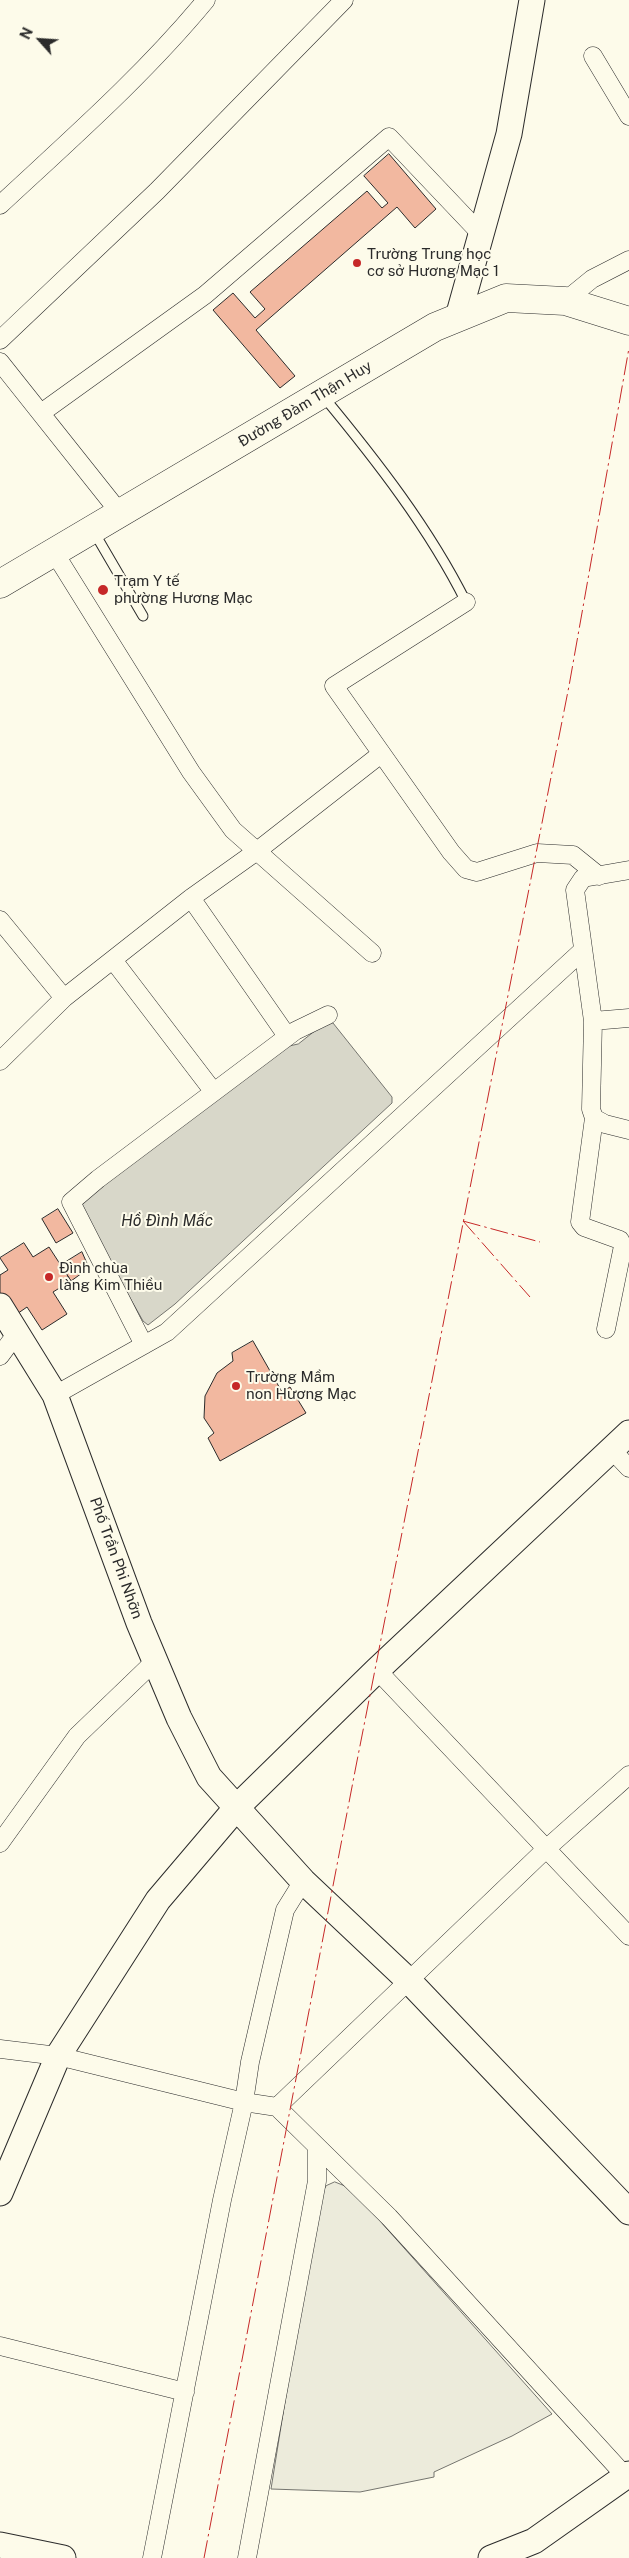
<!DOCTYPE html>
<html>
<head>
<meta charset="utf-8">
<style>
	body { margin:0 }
	#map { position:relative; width:629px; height:2558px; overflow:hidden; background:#fdfbea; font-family:"Public Sans",sans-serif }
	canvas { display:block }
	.north { position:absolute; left:15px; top:15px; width:50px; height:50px; -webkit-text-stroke:4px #fdfbea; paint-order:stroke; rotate:296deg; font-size:14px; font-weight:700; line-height:20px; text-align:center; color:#2b2b2b }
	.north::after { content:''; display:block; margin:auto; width:18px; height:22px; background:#2b2b2b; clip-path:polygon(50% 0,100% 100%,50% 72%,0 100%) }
</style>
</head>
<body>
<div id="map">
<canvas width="629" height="2558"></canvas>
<div class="north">N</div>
</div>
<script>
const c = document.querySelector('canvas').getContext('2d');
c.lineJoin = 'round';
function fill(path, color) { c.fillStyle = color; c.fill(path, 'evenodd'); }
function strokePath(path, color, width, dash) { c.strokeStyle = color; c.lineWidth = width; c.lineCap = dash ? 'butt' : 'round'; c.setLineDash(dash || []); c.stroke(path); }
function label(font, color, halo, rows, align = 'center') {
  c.font = font + ' "Public Sans",sans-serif'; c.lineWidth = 4; c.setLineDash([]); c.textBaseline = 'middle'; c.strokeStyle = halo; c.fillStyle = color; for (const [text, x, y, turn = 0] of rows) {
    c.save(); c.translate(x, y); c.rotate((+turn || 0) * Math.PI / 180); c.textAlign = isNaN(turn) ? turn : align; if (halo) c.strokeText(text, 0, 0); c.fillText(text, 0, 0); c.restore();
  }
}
const green = new Path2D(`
	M 335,2182 L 345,2186 L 380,2221 L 552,2414 L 512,2436 L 434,2472 L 434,2477 L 360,2492 L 271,2489 L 317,2201 L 326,2186 Z`);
const water = new Path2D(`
	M 328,1021 L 333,1023 L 392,1097 L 392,1103 L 175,1304 L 148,1325 L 143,1321 L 81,1211 L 81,1206 L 94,1192 L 285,1047 L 298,1044 Z`);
const building = new Path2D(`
	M 389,154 L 436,209 L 415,228 L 397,207 L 256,330 L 295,376 L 280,388 L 213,310 L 233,293 L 255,318 L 265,309 L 250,292 L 367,191 L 382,208 L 388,203 L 364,176 Z
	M 58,1209 L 73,1233 L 56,1243 L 42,1219 Z
	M 24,1243 L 33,1257 L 49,1247 L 71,1281 L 53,1292 L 67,1314 L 42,1330 L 27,1307 L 14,1316 L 0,1295 L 0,1275 L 8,1270 L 0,1258 Z
	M 82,1252 L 89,1268 L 71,1281 L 61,1265 Z
	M 253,1341 L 282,1392 L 290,1387 L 306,1413 L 220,1461 L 208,1438 L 214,1433 L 204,1418 L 205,1396 L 217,1373 L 233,1361 L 232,1353 Z`);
const lane = new Path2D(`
	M 323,396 C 376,460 429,528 466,602
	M 94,532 L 143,616`);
const street = new Path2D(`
	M 593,56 L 629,116
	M 0,205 C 71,139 144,75 206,0
	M 565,301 L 592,279 L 629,260
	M 0,340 L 157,191 L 344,0
	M 0,362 L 120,513
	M 41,413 L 205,295 L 389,137 L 481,234
	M 54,552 L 191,772 L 233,830 L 372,953
	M 466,602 L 334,686 L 451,852 L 466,869 L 477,872 L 537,853 L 573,855 L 599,876
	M 629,870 L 583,878 L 575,890 L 593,1021 L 591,1109 L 594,1118 L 605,1124 L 629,1130
	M 191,898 L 287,1036
	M 0,920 L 64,998
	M 113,960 L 213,1091
	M 593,1021 L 629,1018
	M 0,1061 L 64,998 L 191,898 L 257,851 L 381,754
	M 594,1118 L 580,1222 L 584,1227 L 620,1240 L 623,1246 L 606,1329
	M 144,1345 L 71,1202 L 98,1179 L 295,1031 L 328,1015
	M 0,1356 L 17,1333
	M 55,1395 L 167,1332 L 582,951
	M 612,1450 L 629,1468
	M 377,1670 L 629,1936
	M 0,1843 L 77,1736 L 155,1661
	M 0,2049 L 58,2056 L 244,2102 L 277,2107 L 389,2217 L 629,2480
	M 277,2107 L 546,1849 L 629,1775
	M 0,2346 L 185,2392
	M 152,2558 L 222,2200 L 244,2102 L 250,2062 L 285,1910 L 303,1881
	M 247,2558 L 317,2181 L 317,2147`);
const secondary = new Path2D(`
	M 458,317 L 509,134 L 532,0
	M 0,1306 L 55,1395 L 139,1623 L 179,1718 L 209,1777 L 303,1881 L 410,1982 L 629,2212
	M 0,2193 L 58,2056 L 158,1900 L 237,1807 L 377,1670 L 629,1433
	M 0,2545 L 63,2558
	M 491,2558 L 534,2541 L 629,2474`);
const primary = new Path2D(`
	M 0,584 L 435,327 L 506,298 L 565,301 L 629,321`);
const power = new Path2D(`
	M 463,1221 L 530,1297
	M 463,1221 L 540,1242
	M 204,2558 L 356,1766 L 569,686 L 629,348`);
const markers = [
	[357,263,5,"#c62828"],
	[103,590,6,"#c62828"],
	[49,1277,5,"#c62828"],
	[236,1386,5,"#c62828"]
];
const poiNames = [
	["Trường Trung học",367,254],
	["cơ sở Hương Mạc 1",367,271],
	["Trạm Y tế",114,581],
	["phường Hương Mạc",114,598],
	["Đình chùa",59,1268],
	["làng Kim Thiều",59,1285],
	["Trường Mầm",246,1377],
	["non Hương Mạc",246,1394]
];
const streetNames = [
	["Đường Đàm Thận Huy",305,404,-31],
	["Phố Trần Phi Nhỡn",116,1558,70]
];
const waterNames = [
	["Hồ Đình Mấc",167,1221]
];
fill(green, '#ecebdb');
strokePath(green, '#74746e', 1);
fill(water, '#d8d7c9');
strokePath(water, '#74746e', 1);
fill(building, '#f2b8a0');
strokePath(building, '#2b2b2b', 1);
strokePath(lane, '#2b2b2b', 11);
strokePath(street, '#2b2b2b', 19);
strokePath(secondary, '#2b2b2b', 27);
strokePath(primary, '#2b2b2b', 29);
strokePath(lane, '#fdfbea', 9);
strokePath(street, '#fdfbea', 18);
strokePath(secondary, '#fdfbea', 25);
strokePath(primary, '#fdfbea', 28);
strokePath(power, '#c62828', 1, [18, 4, 2.5, 4]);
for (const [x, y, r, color] of markers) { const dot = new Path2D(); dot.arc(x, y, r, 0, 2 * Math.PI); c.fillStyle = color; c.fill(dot); strokePath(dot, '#fdfbea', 2); }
label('15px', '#2b2b2b', '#fdfbea', poiNames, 'left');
label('15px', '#2b2b2b', '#fdfbea', streetNames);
label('italic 16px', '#2b2b2b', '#fdfbea', waterNames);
</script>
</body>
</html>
